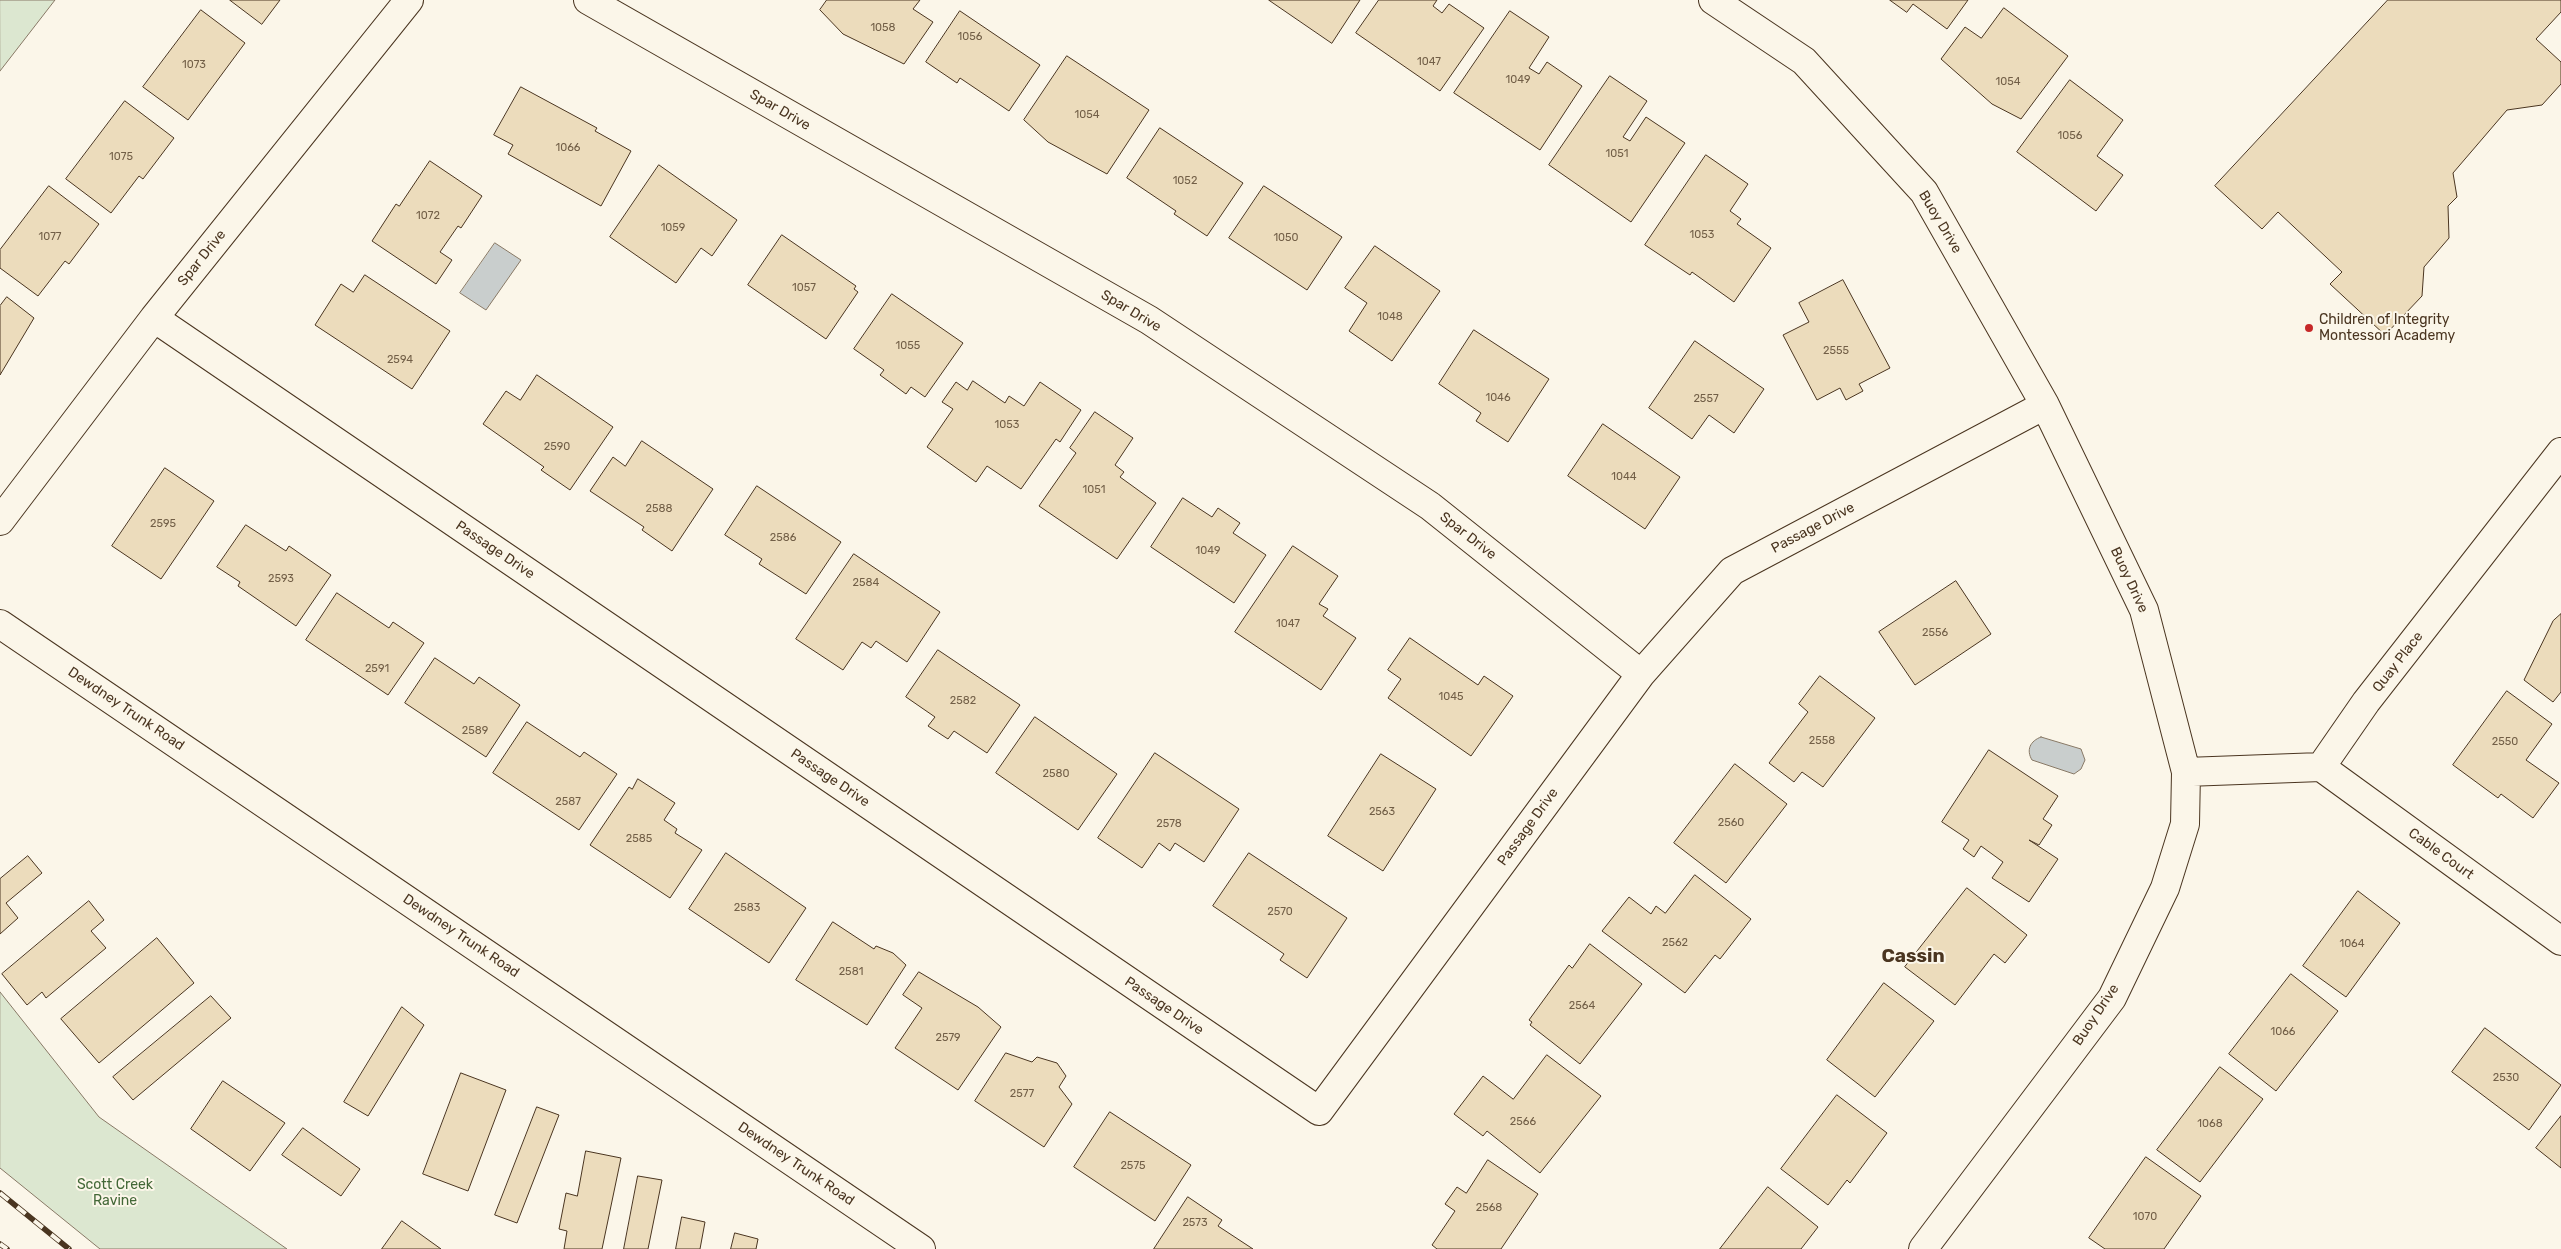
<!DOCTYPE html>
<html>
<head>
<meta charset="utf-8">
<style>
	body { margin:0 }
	canvas { display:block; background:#fbf6e9 }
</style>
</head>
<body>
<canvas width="2561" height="1249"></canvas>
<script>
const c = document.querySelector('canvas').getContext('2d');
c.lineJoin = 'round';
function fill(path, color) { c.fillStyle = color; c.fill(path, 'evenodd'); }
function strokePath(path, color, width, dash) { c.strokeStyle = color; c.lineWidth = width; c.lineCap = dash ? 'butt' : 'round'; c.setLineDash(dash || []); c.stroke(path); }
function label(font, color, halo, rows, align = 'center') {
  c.font = font + ' Rubik,sans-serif'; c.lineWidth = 4; c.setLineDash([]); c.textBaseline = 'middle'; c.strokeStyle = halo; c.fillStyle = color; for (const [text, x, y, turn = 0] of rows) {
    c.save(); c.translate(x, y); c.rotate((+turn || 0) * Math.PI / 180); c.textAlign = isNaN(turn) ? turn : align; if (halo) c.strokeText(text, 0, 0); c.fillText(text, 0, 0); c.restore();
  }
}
const green = new Path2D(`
	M 0,0 L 55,0 L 0,71 Z
	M 0,992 L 99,1117 L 287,1249 L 100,1249 L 0,1168 Z`);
const water = new Path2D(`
	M 495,243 L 521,260 L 486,310 L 460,293 Z
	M 2041,737 L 2081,749 L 2085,760 L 2081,769 L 2074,774 L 2032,760 C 2026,750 2030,741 2041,737 Z`);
const building = new Path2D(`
	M 230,0 L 280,0 L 262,24 Z
	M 827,0 L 920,0 L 913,9 L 933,22 L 904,64 L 843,34 L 820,10 Z
	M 1269,0 L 1360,0 L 1332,43 Z
	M 1379,0 L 1437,0 L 1433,6 L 1442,13 L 1449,4 L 1484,28 L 1440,91 L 1356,33 Z
	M 1890,0 L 1968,0 L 1947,29 L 1913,4 L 1907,12 Z
	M 2388,0 L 2561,0 L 2561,12 L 2536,39 L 2561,62 L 2561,84 L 2542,105 L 2507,110 L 2453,173 L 2457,197 L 2448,206 L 2449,238 L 2424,267 L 2422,296 L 2385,335 L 2330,284 L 2342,272 L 2278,212 L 2262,229 L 2215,186 Z
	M 2004,8 L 2068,56 L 2021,119 L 1992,104 L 1941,59 L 1965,27 L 1981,38 Z
	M 201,10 L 245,43 L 188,120 L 143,87 Z
	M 960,11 L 1040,65 L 1009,111 L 960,78 L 957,83 L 926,62 Z
	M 1510,11 L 1549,37 L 1529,68 L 1539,74 L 1547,62 L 1582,86 L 1540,150 L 1454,93 Z
	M 1067,56 L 1149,110 L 1107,174 L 1048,142 L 1024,120 Z
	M 1610,76 L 1647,101 L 1623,137 L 1630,141 L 1646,117 L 1685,143 L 1631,222 L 1549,165 Z
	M 2070,80 L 2123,120 L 2097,156 L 2123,175 L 2096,211 L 2017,152 Z
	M 521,87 L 597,128 L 595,131 L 631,151 L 601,206 L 508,154 L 513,145 L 494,135 Z
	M 125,101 L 174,138 L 143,179 L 139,176 L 111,213 L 66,179 Z
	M 1160,128 L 1243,183 L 1207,236 L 1174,214 L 1176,211 L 1127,178 Z
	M 1706,155 L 1748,184 L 1730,211 L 1741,219 L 1737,224 L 1771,248 L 1734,302 L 1692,272 L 1690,275 L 1645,245 Z
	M 430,161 L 482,196 L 461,228 L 458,226 L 440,252 L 452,260 L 436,284 L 372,241 L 396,204 L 399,206 Z
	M 659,165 L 737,220 L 712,256 L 701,248 L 676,283 L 610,237 Z
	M 49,186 L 99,224 L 69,264 L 65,261 L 38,296 L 0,268 L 0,250 Z
	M 1264,186 L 1342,237 L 1307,290 L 1229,238 Z
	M 782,235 L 856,286 L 854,289 L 858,292 L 826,339 L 748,285 Z
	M 1375,246 L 1440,291 L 1392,361 L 1349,331 L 1367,303 L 1345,288 Z
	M 365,275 L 450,331 L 412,389 L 315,325 L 341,284 L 353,292 Z
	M 1843,280 L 1890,368 L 1859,384 L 1863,391 L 1846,400 L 1840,388 L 1817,400 L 1783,335 L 1809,322 L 1799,303 Z
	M 892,294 L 963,343 L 925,397 L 911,387 L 906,394 L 880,375 L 884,370 L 854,349 Z
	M 7,297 L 34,318 L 0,375 L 0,306 Z
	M 1474,330 L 1549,379 L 1508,442 L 1476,421 L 1481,413 L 1439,384 Z
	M 1695,341 L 1764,389 L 1734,433 L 1709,415 L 1692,439 L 1649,408 Z
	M 537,375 L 613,427 L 570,490 L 541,470 L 544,467 L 483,424 L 506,391 L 520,400 Z
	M 973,381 L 1005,403 L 1009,396 L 1024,406 L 1040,382 L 1081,410 L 1060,442 L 1056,439 L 1021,489 L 987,466 L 976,482 L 927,447 L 953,409 L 942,402 L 956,382 L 967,390 Z
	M 1095,412 L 1133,438 L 1115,465 L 1124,472 L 1120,477 L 1156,503 L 1117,559 L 1039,506 L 1076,453 L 1070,448 Z
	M 1603,424 L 1680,477 L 1645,529 L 1568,476 Z
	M 642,441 L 713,489 L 672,551 L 642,530 L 644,527 L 590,491 L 613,457 L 625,466 Z
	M 165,468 L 214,501 L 161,579 L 112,546 Z
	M 757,486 L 841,542 L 806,594 L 759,564 L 762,559 L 725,535 Z
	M 1183,498 L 1212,517 L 1218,508 L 1240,523 L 1233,533 L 1266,555 L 1234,603 L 1151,547 Z
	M 246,525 L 286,551 L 289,546 L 331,575 L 296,626 L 238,586 L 240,582 L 217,567 Z
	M 1293,546 L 1338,576 L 1319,604 L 1328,609 L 1323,616 L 1356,638 L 1321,690 L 1235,632 Z
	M 854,554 L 940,612 L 907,662 L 876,641 L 871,648 L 862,642 L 843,670 L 796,639 Z
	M 1956,581 L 1991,634 L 1915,685 L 1879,632 Z
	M 337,593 L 389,628 L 393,622 L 424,643 L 388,695 L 306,640 Z
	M 2561,614 L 2561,692 L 2553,702 L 2524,680 L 2553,621 Z
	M 1410,638 L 1478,685 L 1484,676 L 1513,696 L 1471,756 L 1388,698 L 1401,679 L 1388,670 Z
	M 938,650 L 1020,705 L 987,753 L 954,731 L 948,739 L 928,726 L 935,717 L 906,697 Z
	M 435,658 L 474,684 L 479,677 L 520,705 L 486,757 L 405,703 Z
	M 1820,676 L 1875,718 L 1823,787 L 1802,772 L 1794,782 L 1769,763 L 1808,712 L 1799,704 Z
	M 2507,691 L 2552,724 L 2526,760 L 2559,783 L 2533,818 L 2501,794 L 2498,798 L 2453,765 Z
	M 1035,717 L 1117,774 L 1078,830 L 996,773 Z
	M 527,722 L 580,757 L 584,752 L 617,774 L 579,830 L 493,773 Z
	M 1989,750 L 2058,796 L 2043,819 L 2052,825 L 2039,845 L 2029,840 L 2058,859 L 2029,902 L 1992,878 L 2003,862 L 1981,846 L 1974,857 L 1963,849 L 1969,840 L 1942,822 Z
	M 1155,753 L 1239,809 L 1204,862 L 1175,843 L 1170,851 L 1159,843 L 1142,868 L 1098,838 Z
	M 1381,754 L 1436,789 L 1383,871 L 1328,836 Z
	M 1735,764 L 1787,804 L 1726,883 L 1674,843 Z
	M 638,779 L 675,803 L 664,820 L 677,829 L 675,833 L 702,850 L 670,898 L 590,845 L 629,787 L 632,789 Z
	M 726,853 L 806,908 L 769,963 L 689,909 Z
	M 1249,853 L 1347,918 L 1307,978 L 1280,960 L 1284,954 L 1213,906 Z
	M 28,856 L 42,873 L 6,903 L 18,918 L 0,934 L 0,879 Z
	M 1695,875 L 1751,919 L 1720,959 L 1715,955 L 1685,993 L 1602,931 L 1629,897 L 1651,914 L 1656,906 L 1665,913 Z
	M 1967,888 L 2027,935 L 2005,963 L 1994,954 L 1955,1005 L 1905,967 Z
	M 2358,891 L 2400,923 L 2346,997 L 2303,966 Z
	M 89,901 L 104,920 L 91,931 L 106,948 L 46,998 L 42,992 L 27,1005 L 2,974 Z
	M 833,922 L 874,949 L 876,946 L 893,953 L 906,965 L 867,1025 L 796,980 Z
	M 157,938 L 194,983 L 99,1063 L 61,1019 Z
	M 1590,944 L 1642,984 L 1580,1064 L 1530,1025 L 1532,1022 L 1529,1020 L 1569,965 L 1572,968 Z
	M 919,972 L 978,1007 L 1001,1027 L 958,1090 L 895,1048 L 922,1008 L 903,995 Z
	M 2291,974 L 2338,1011 L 2276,1091 L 2229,1054 Z
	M 1884,983 L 1934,1021 L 1875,1097 L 1827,1060 Z
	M 211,996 L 231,1018 L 133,1100 L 113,1077 Z
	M 402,1007 L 424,1025 L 368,1116 L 344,1102 Z
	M 2485,1028 L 2561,1085 L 2529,1130 L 2452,1072 Z
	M 1006,1053 L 1032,1062 L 1037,1057 L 1057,1063 L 1066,1076 L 1059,1087 L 1072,1104 L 1044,1147 L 975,1101 Z
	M 1547,1055 L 1601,1096 L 1540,1173 L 1487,1131 L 1483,1136 L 1454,1114 L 1483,1076 L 1513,1099 Z
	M 2220,1067 L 2263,1099 L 2200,1182 L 2157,1150 Z
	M 461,1073 L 506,1090 L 468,1191 L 423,1174 Z
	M 223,1081 L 285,1123 L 250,1171 L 191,1129 Z
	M 1837,1095 L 1887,1133 L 1850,1183 L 1847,1180 L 1828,1205 L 1781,1169 Z
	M 537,1107 L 559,1115 L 517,1223 L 495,1215 Z
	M 1110,1112 L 1191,1165 L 1155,1221 L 1074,1167 Z
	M 2561,1116 L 2561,1168 L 2536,1148 Z
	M 303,1128 L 360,1169 L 341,1196 L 282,1155 Z
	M 586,1151 L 621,1158 L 602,1249 L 564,1249 L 567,1231 L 559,1229 L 566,1193 L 577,1196 Z
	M 2146,1157 L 2201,1196 L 2164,1249 L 2105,1249 L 2089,1238 Z
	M 1488,1160 L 1538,1194 L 1501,1249 L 1437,1249 L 1432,1245 L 1455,1211 L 1445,1204 L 1457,1187 L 1466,1193 Z
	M 638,1176 L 662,1180 L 648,1249 L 624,1249 Z
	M 1768,1187 L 1818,1227 L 1801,1249 L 1720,1249 Z
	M 1188,1197 L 1222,1220 L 1218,1226 L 1253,1249 L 1154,1249 Z
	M 682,1217 L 705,1222 L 700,1249 L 676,1249 Z
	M 402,1221 L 441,1249 L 382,1249 Z
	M 735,1233 L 758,1239 L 756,1249 L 731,1249 Z`);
const minor = new Path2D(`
	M 588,0 L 1149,320 L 1430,506 L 1641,674
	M 1713,0 L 1804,61 L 1924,192 L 2045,405 L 2144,610 L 2186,772 L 2185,824 L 2165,888 L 2112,998 L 1923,1249
	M 154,318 L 1319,1111 L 1641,674 L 1732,571 L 2045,405
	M 0,521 L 154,318 L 409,0
	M 2321,767 L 2366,702 L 2561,452
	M 2321,767 L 2561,941
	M 2186,772 L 2321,767`);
const secondary = new Path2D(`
	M 0,624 L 921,1249`);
const rail = new Path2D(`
	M 0,1193 L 69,1249
	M 0,1244 L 7,1249`);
const markers = [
	[2309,328,5,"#c62828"]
];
const numberNames = [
	["1058",883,28],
	["1056",970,37],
	["1047",1429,62],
	["1073",194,65],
	["1049",1518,80],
	["1054",2008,82],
	["1054",1087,115],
	["1056",2070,136],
	["1066",568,148],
	["1051",1617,154],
	["1075",121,157],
	["1052",1185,181],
	["1072",428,216],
	["1059",673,228],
	["1053",1702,235],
	["1077",50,237],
	["1050",1286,238],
	["1057",804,288],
	["1048",1390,317],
	["1055",908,346],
	["2555",1836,351],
	["2594",400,360],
	["1046",1498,398],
	["2557",1706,399],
	["1053",1007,425],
	["2590",557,447],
	["1044",1624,477],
	["1051",1094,490],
	["2588",659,509],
	["2595",163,524],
	["2586",783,538],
	["1049",1208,551],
	["2593",281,579],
	["2584",866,583],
	["1047",1288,624],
	["2556",1935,633],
	["2591",377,669],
	["1045",1451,697],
	["2582",963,701],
	["2589",475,731],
	["2558",1822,741],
	["2550",2505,742],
	["2580",1056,774],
	["2587",568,802],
	["2563",1382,812],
	["2560",1731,823],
	["2578",1169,824],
	["2585",639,839],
	["2583",747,908],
	["2570",1280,912],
	["2562",1675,943],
	["1064",2352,944],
	["2581",851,972],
	["2564",1582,1006],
	["1066",2283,1032],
	["2579",948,1038],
	["2530",2506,1078],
	["2577",1022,1094],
	["2566",1523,1122],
	["1068",2210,1124],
	["2575",1133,1166],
	["2568",1489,1208],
	["1070",2145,1217],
	["2573",1195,1223]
];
const streetNames = [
	["Spar Drive",780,110,30],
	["Buoy Drive",1940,222,59],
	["Spar Drive",202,258,-51],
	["Spar Drive",1131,311,31],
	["Passage Drive",1813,528,-28],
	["Spar Drive",1468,536,38],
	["Passage Drive",495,550,34],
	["Buoy Drive",2129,580,65],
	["Quay Place",2398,662,-52],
	["Dewdney Trunk Road",126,709,34],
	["Passage Drive",830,778,34],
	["Passage Drive",1528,827,-54],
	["Cable Court",2441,854,36],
	["Dewdney Trunk Road",461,936,34],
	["Passage Drive",1164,1006,34],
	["Buoy Drive",2096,1015,-56],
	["Dewdney Trunk Road",796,1164,34]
];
const poiNames = [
	["Children of Integrity",2319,320],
	["Montessori Academy",2319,336]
];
const parkNames = [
	["Scott Creek",115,1185],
	["Ravine",115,1201]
];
const districtNames = [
	["Cassin",1913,957]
];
fill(green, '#dce7d0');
strokePath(green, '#887966', 1);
fill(water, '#c9cecd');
strokePath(water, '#887966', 1);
fill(building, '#ecdcbc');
strokePath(building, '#4a3520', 1);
strokePath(minor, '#4a3520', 30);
strokePath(secondary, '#4a3520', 30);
strokePath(minor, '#fbf6e9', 28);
strokePath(secondary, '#fbf6e9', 28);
strokePath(rail, '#4a3520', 5.5);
strokePath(rail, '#fbf6e9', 4, [11]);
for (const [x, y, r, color] of markers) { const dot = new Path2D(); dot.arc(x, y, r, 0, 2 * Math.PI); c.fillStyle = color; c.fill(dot); strokePath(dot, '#fbf6e9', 2); }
label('11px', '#725f47', null, numberNames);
label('14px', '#4a3520', '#fbf6e9', streetNames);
label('14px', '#4a3520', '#fbf6e9', poiNames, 'left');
label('14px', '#436837', '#fbf6e9', parkNames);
label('bold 19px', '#4a3520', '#fbf6e9', districtNames);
</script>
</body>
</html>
